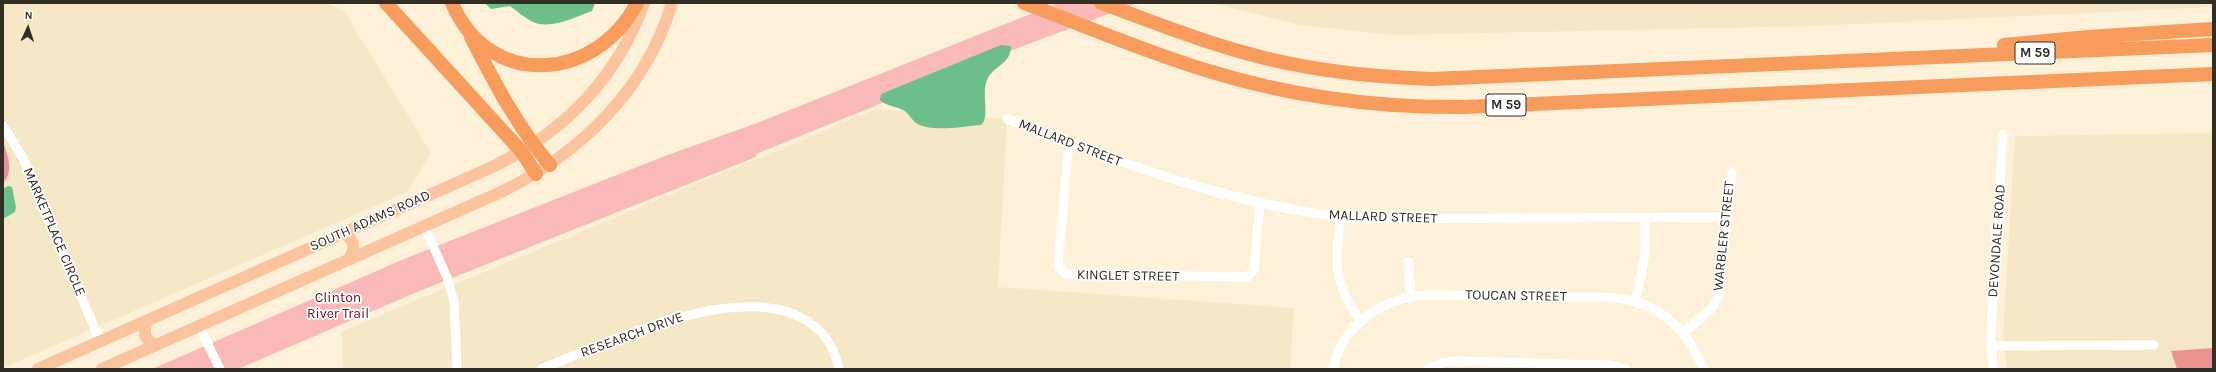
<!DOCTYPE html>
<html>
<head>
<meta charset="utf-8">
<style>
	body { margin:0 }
	#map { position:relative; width:2216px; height:372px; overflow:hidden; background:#fdf2d9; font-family:Karla,sans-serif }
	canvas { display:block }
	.frame { position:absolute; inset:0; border:4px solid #332e25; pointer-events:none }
	.north { position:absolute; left:8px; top:8px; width:40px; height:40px; -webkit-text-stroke:3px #fff; paint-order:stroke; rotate:3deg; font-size:11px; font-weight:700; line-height:16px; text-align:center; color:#332e25 }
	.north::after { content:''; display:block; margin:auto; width:14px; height:18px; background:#332e25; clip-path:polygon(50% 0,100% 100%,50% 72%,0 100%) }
</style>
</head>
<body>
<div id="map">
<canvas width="2216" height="372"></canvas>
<div class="frame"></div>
<div class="north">N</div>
</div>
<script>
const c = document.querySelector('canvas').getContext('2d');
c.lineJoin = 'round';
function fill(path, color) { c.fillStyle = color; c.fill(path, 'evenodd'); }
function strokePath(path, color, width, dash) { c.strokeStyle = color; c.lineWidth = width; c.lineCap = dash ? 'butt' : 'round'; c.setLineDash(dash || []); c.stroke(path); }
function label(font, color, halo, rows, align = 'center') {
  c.font = font + ' Karla,sans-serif'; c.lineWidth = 3.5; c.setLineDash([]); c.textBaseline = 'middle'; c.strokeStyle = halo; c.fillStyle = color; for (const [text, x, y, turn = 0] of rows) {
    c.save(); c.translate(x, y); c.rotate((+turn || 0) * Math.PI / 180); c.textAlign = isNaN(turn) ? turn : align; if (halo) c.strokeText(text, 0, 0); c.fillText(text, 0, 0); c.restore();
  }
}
const built = new Path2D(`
	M 3,3 L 328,3 L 344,11 L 431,153 L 407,192 L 3,368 Z
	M 1211,3 L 2213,3 L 2213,7 L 1815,26 L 1392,35 L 1300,25 Z
	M 876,109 L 1007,119 L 998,287 L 1294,308 L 1290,369 L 343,369 L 342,331 Z
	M 2213,133 L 2213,348 L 2171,351 L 2177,369 L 2007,369 L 2003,334 L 2015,136 Z`);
const green = new Path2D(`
	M 1058,3 L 1138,3 L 1023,46 L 756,154 L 756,157 L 417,292 L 238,369 L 152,369 L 404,259 L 665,156 L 757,123 Z`);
const forest = new Path2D(`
	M 3,142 C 8,155 14,173 3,183 Z
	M 2213,348 L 2213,369 L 2177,369 L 2171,351 Z`);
const water = new Path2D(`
	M 485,3 L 595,3 L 592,11 C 575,17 549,31 531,21 C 524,17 517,11 510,6 L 491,9 Z
	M 1001,45 L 1011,46 C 1011,66 991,65 986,83 C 982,95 990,118 981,125 C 964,126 932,133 916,123 C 911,119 909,113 903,110 C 895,106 886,106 880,100 L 881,94 Z
	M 8,186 L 12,187 L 16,207 L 15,212 L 3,219 L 3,189 Z`);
const minor = new Path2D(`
	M 1007,119 C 1094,152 1180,186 1271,205 C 1300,211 1329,217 1358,219 L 1726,217
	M 3,126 L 23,158 L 100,341
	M 1069,143 L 1058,264 L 1059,268 L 1066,274 L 1248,277 L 1254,269 L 1260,203
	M 1341,218 C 1335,262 1333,284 1361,321
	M 424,226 L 447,277 L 454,302 L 457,369
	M 1408,262 L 1411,296
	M 1635,302 L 1645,254 L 1645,219
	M 199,326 L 220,369
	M 1683,333 L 1710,310 L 1718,298 L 1732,172
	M 1990,346 L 2154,345
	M 541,369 C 608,343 749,273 814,326 C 827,336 836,352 839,369
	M 1333,369 C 1341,325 1383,298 1425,295 C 1467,295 1510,296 1553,297 C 1584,298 1622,293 1651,308 C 1677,321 1693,342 1703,369
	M 1428,369 L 1442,363 L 1455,361 L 1607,365 L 1624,369
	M 1994,369 L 1990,346 L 1991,333 L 2003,135`);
const major = new Path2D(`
	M 344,233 C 354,239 356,250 349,259
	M 149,320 L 145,326 L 145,336 L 154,346
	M 38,369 L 490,168 C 562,134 617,79 644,3
	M 102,369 L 501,192 C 581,153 646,90 672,3`);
const highway = new Path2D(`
	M 386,3 L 522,152 L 536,174
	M 452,3 C 489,90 596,82 637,3
	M 1024,3 C 1086,26 1148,53 1212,72 C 1294,97 1379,108 1465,107 L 2213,74
	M 1101,3 C 1148,20 1194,39 1242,52 C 1304,70 1368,77 1432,79 L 2213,45
	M 471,37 C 494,82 517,126 550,165
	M 2004,45 L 2088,37 L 2213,29`);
const shields = [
	[2035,53,40],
	[1506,105,40]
];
const shieldNames = [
	["M 59",2035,53],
	["M 59",1506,105]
];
const streetNames = [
	["MALLARD STREET",1070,143,21],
	["MALLARD STREET",1383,217,2],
	["SOUTH ADAMS ROAD",370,221,-24],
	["MARKETPLACE CIRCLE",54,232,67],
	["WARBLER STREET",1724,236,-84],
	["DEVONDALE ROAD",1997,241,-86],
	["KINGLET STREET",1128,276,1],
	["TOUCAN STREET",1516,296,1],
	["RESEARCH DRIVE",632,335,-20]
];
const parkNames = [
	["Clinton",338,298],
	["River Trail",338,314]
];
fill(built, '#f6e8c7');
fill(green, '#f9b9b9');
fill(forest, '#ec9192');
fill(water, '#6cbe8a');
strokePath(minor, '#fff', 9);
strokePath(major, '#fbc49e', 12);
strokePath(highway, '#f89c5d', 14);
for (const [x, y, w] of shields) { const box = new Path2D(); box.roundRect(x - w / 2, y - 11, w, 22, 3); c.fillStyle = '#fff'; c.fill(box); strokePath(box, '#332e25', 1); }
label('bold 13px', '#332e25', null, shieldNames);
label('14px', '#332e25', '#fff', streetNames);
label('14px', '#780a1f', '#fff', parkNames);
</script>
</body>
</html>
